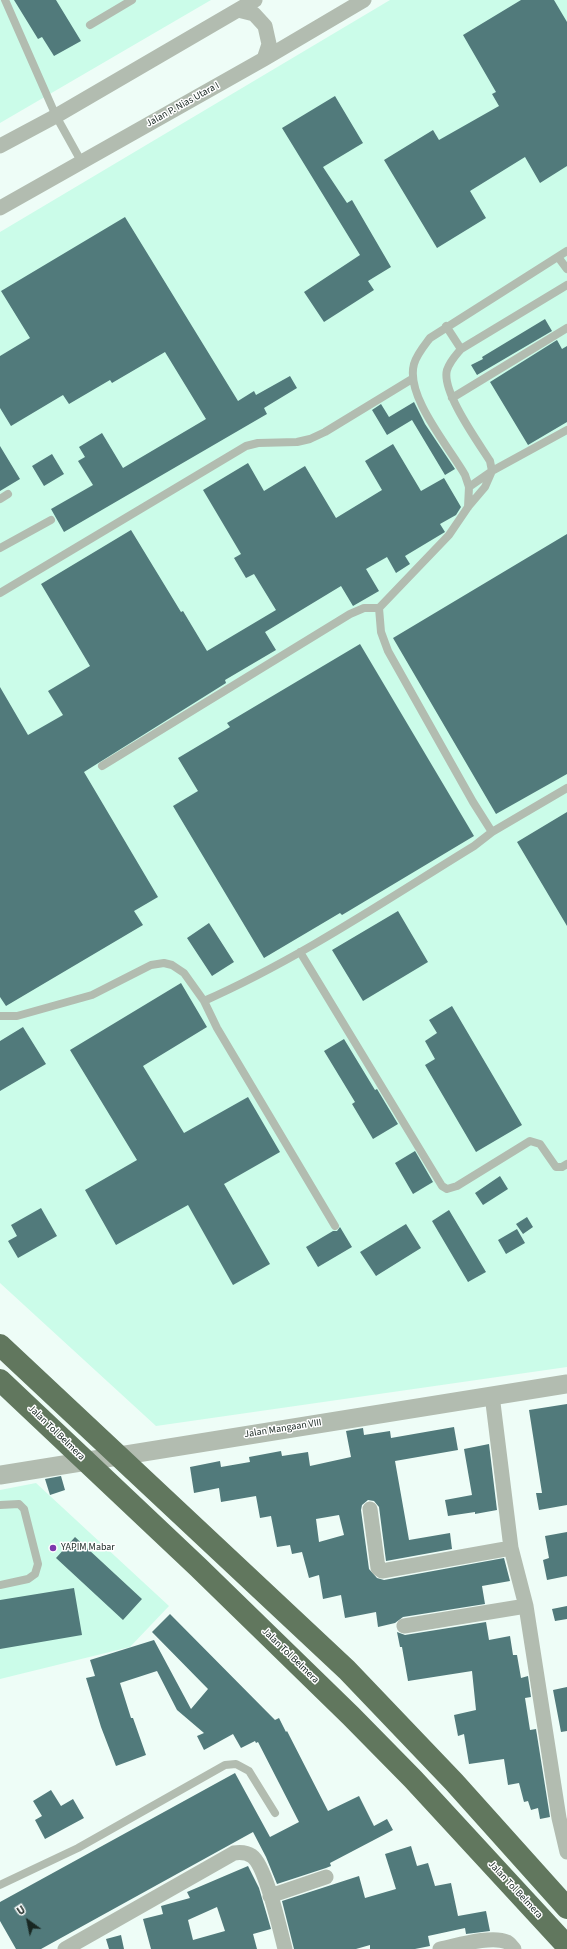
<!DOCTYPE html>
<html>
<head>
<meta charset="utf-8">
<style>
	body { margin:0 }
	#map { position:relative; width:567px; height:1949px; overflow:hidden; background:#eefdf7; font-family:"Source Sans 3",sans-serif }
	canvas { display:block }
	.north { position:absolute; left:8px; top:1901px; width:40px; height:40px; -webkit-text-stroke:3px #fff; paint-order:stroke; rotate:327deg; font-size:11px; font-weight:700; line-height:16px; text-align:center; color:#182722 }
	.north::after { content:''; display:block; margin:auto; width:14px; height:18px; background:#182722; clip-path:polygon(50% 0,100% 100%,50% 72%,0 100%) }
</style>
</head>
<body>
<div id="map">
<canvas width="567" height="1949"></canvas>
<div class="north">U</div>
</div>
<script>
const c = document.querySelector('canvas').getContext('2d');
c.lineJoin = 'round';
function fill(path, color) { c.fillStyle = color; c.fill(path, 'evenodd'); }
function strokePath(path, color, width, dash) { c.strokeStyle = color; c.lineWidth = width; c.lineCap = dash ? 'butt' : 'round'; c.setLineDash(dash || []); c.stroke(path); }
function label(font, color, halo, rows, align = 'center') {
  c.font = font + ' "Source Sans 3",sans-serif'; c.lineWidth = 3; c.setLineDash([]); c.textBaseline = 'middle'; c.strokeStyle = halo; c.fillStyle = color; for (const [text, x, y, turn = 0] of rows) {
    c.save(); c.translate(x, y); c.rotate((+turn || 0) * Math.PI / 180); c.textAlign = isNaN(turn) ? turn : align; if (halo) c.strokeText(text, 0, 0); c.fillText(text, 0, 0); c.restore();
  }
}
const built = new Path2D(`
	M 0,0 L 211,0 L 0,123 Z
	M 390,0 L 567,0 L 567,1367 L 156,1426 L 0,1283 L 0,232 Z
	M 36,1483 L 169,1606 L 130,1647 L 0,1679 L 0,1490 Z`);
const building = new Path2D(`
	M 14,0 L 56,0 L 81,41 L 54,56 L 42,37 L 38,39 Z
	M 521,0 L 554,0 L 567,22 L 567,166 L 540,183 L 525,157 L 470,191 L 486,218 L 437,248 L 384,160 L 433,130 L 439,140 L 499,106 L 492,94 L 496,92 L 463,35 Z
	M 335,96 L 363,143 L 323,167 L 347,203 L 352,200 L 391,267 L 368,281 L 374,290 L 324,322 L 304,292 L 360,255 L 282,128 Z
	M 125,217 L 238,401 L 254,391 L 256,395 L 290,376 L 297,388 L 264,408 L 267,414 L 64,532 L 51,509 L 93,485 L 78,461 L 85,457 L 79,447 L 102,433 L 123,468 L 206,419 L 165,352 L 112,383 L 110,380 L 69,404 L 63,395 L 11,426 L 0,408 L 0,356 L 30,338 L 1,291 Z
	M 545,319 L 552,331 L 477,375 L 471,365 L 483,359 L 482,357 Z
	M 557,340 L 562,349 L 567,346 L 567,422 L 528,445 L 490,382 Z
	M 414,402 L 425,424 L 455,469 L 445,475 L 412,420 L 387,435 L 372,410 L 381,404 L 389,417 Z
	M 393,444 L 421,491 L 444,478 L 461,507 L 456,515 L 440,524 L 445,532 L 405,556 L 410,564 L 396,573 L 387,557 L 366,569 L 379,591 L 353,606 L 341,586 L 265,632 L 276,650 L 225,680 L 226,683 L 84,772 L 158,897 L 134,911 L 143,925 L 6,1006 L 0,997 L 0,687 L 28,735 L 63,715 L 48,691 L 90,666 L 41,584 L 131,530 L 181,612 L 183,611 L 207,651 L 276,610 L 254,574 L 246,578 L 234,558 L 241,554 L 203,490 L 248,463 L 264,491 L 305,466 L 336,518 L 382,490 L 365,461 Z
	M 0,446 L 20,479 L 0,491 Z
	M 52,454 L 64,474 L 44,486 L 32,466 Z
	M 567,534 L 567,774 L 496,814 L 393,638 Z
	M 360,644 L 474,836 L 342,915 L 340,913 L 264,958 L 173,806 L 198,791 L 178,758 L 230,727 L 227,723 Z
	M 567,812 L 567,926 L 517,842 Z
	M 398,911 L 428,962 L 363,1001 L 332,950 Z
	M 209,923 L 234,962 L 212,976 L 187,938 Z
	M 181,983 L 207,1027 L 143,1066 L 184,1133 L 248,1097 L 280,1152 L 224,1184 L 270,1264 L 233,1285 L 188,1205 L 116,1245 L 85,1190 L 137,1160 L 70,1050 Z
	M 452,1006 L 522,1125 L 476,1152 L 425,1065 L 435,1059 L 425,1041 L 437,1033 L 429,1020 Z
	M 23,1027 L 46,1064 L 0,1091 L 0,1041 Z
	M 344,1039 L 375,1090 L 377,1089 L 398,1124 L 373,1139 L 352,1104 L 355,1102 L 324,1051 Z
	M 415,1151 L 433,1182 L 413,1194 L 395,1163 Z
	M 500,1176 L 508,1189 L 483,1205 L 475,1193 Z
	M 41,1208 L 57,1236 L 18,1258 L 8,1241 L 17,1236 L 11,1225 Z
	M 449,1210 L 486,1272 L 468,1282 L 432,1221 Z
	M 527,1217 L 533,1227 L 523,1234 L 516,1224 Z
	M 406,1224 L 421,1248 L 376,1276 L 360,1252 Z
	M 340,1227 L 352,1247 L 318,1267 L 306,1247 L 333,1231 L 337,1231 Z
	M 517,1229 L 525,1243 L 506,1254 L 498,1240 Z
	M 567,1404 L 567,1505 L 539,1510 L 536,1493 L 542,1493 L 529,1410 Z
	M 454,1427 L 458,1450 L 395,1461 L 409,1540 L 450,1533 L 452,1549 L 386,1561 L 379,1507 L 374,1501 L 368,1500 L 362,1505 L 361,1510 L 369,1569 L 377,1578 L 384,1580 L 504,1558 L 510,1581 L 482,1586 L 485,1604 L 403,1617 L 395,1623 L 378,1627 L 376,1612 L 345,1618 L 341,1595 L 323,1599 L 319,1575 L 309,1578 L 302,1552 L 292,1554 L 290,1545 L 277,1547 L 271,1516 L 260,1518 L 256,1496 L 221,1502 L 219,1488 L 194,1493 L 190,1467 L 220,1461 L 221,1467 L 250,1462 L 249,1457 L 281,1451 L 282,1456 L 308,1452 L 310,1466 L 351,1457 L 346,1431 L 363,1428 L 364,1435 L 390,1431 L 391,1438 ZM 339,1515 L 344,1535 L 319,1542 L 316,1519 Z
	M 489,1444 L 497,1510 L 475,1514 L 475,1512 L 448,1516 L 445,1500 L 472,1495 L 464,1449 Z
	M 61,1476 L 65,1490 L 50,1495 L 45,1479 Z
	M 567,1532 L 567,1576 L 547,1580 L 543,1560 L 549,1558 L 545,1536 Z
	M 75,1537 L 142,1599 L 123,1620 L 56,1558 Z
	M 74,1588 L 82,1635 L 0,1649 L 0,1600 Z
	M 567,1606 L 567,1619 L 555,1621 L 552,1609 Z
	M 170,1614 L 275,1720 L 279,1718 L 286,1732 L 287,1731 L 328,1811 L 359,1796 L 374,1826 L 387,1819 L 393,1830 L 330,1863 L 331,1866 L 326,1868 L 277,1884 L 266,1857 L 253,1832 L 41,1949 L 16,1949 L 0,1921 L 0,1902 L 235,1773 L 270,1837 L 299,1822 L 258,1742 L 256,1743 L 255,1741 L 241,1748 L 233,1734 L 204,1750 L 197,1736 L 204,1733 L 177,1710 L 157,1671 L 120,1683 L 131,1718 L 133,1718 L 146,1755 L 116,1766 L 101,1727 L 86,1678 L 95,1676 L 90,1660 L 154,1640 L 191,1709 L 208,1689 L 152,1632 Z
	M 486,1622 L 489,1640 L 510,1636 L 513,1655 L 517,1655 L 521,1678 L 528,1676 L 531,1697 L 525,1698 L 530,1730 L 536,1729 L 550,1817 L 540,1819 L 538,1808 L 531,1810 L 528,1801 L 524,1802 L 519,1783 L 508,1785 L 504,1759 L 469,1764 L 464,1734 L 458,1736 L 454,1715 L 476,1710 L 472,1671 L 408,1681 L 402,1647 L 400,1647 L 397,1632 L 405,1635 Z
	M 567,1687 L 567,1731 L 561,1732 L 553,1690 Z
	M 51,1790 L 61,1806 L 73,1799 L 84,1818 L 45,1839 L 35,1820 L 42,1816 L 33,1801 Z
	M 411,1846 L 417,1866 L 428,1863 L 435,1886 L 451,1883 L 458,1916 L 486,1911 L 490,1931 L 466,1934 L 465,1928 L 428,1936 L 430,1946 L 415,1949 L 370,1949 L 370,1945 L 356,1949 L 294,1949 L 282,1901 L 359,1876 L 365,1898 L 396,1889 L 385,1854 Z
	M 248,1866 L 259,1888 L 271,1929 L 253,1934 L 257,1949 L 151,1949 L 143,1919 L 163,1914 L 161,1906 L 190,1898 L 187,1892 ZM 217,1907 L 225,1931 L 193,1940 L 188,1920 Z
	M 121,1935 L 124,1949 L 109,1949 L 106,1939 Z`);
const service = new Path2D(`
	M 5,0 L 56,116 L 81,161
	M 90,25 L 132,0
	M 558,257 L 567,269
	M 446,326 L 461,349
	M 452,398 L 567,328
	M 469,487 L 492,471 L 567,430
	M 0,499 L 8,494
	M 468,507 L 469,487 L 465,475 C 449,447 405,396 414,364 C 417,354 424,346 430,338 L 567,251
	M 0,548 L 51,520
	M 0,593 L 246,446 L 258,443 L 297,442 L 310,439 L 325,432 L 412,379
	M 102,766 L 350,614 L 364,608 L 379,608 L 449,535 L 468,507 L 485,487 L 492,471 L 490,461 C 478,442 441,391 447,370 C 450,361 456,355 461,349 L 567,285
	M 492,832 L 567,788
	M 300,952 L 442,1186 L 447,1189 L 457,1186 L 530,1141 L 540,1144 L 556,1167 L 562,1167 L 567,1164
	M 204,1001 L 217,1028 L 335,1226
	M 0,1016 L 17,1016 L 92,995 L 151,965 L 164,963 L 172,965 L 184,973 L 204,1001 C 299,959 386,900 474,846 L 492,832 L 473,802 L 388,651 L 381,632 L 379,608
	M 0,1505 L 19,1504 L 24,1509 L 38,1564 L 35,1574 L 28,1579 L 0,1585
	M 0,1885 L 78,1848 L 225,1765 L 236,1764 L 249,1771 L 275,1813`);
const minor = new Path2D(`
	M 238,10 L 254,14 L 265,26 L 269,44 L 264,59
	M 0,146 L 56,116 L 255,0
	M 0,208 L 264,59 L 364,0
	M 492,1395 L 511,1548 L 526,1606 L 559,1818 L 567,1852
	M 370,1509 L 378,1568 L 382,1571 L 511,1548
	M 404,1626 L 526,1606
	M 270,1896 L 326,1877
	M 65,1949 L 234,1853 C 241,1852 246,1852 252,1856 C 266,1866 280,1930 285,1949
	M 440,1949 C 456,1946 491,1935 507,1942 C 509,1943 512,1947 514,1949`);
const tertiary = new Path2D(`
	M 0,1475 L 567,1384`);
const motorway = new Path2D(`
	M 0,1345 L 347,1670 L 454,1782 L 567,1908
	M 0,1380 L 198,1567 L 351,1716 L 413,1779 L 567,1946`);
const markers = [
	[53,1548,4,"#7c39ad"]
];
const streetNames = [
	["Jalan P. Nias Utara I",183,105,-29],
	["Jalan Mangaan VIII",283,1429,-9],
	["Jalan Tol Belmera",56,1433,44],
	["Jalan Tol Belmera",290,1656,44],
	["Jalan Tol Belmera",515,1890,47]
];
const poiNames = [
	["YAPIM Mabar",61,1548]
];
fill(built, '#cbfce9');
fill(building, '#517a7b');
strokePath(service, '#b2bcb0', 8);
strokePath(minor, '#b2bcb0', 15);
strokePath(tertiary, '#b2bcb0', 19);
strokePath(motorway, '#61775e', 22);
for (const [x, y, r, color] of markers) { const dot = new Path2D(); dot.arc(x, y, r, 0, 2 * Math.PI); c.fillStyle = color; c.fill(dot); strokePath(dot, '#fff', 1.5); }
label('10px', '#182722', '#fff', streetNames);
label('10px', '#182722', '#fff', poiNames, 'left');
</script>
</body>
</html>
